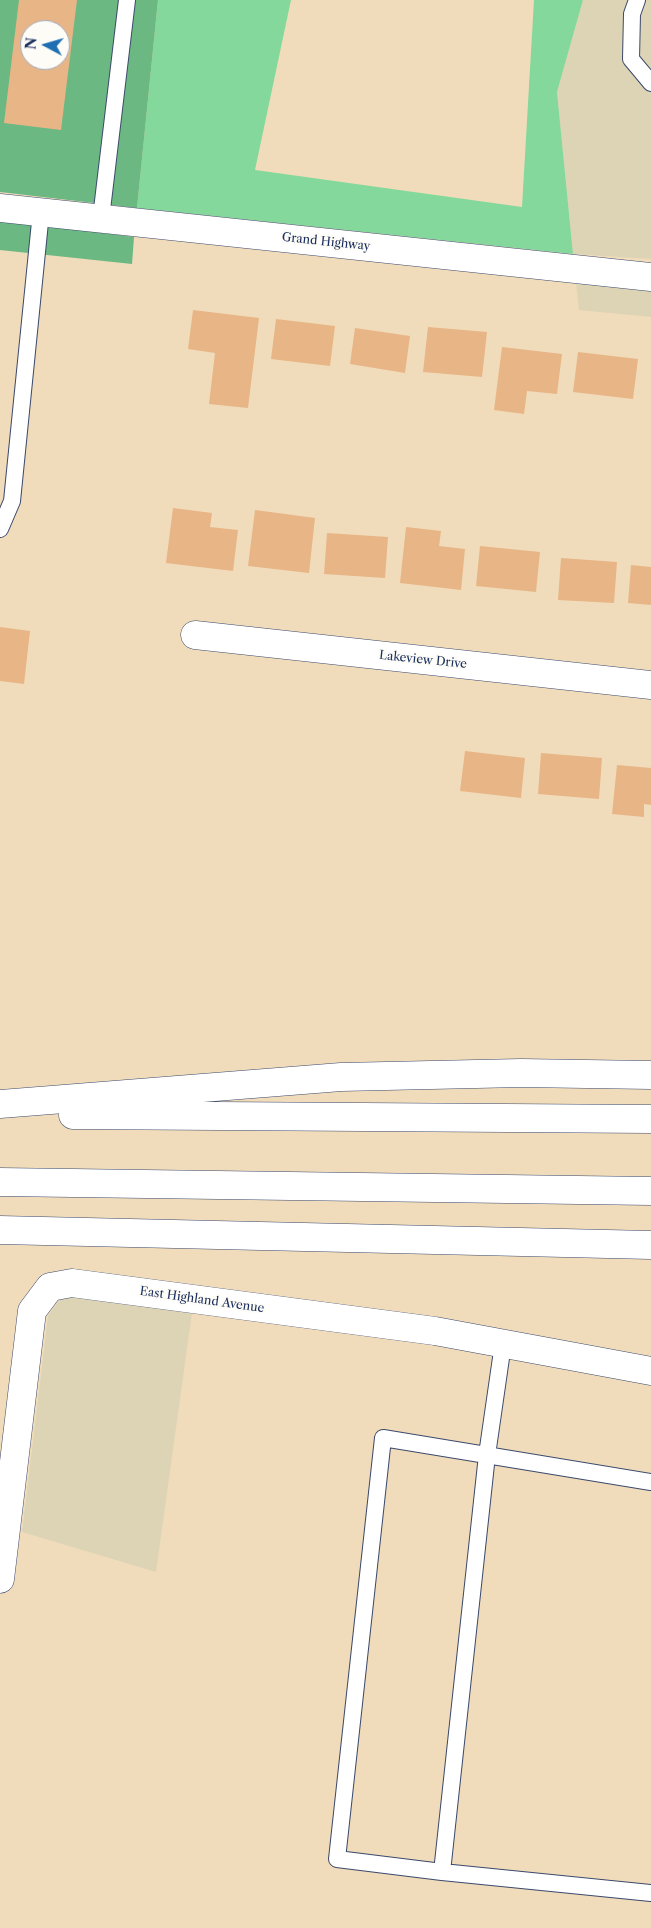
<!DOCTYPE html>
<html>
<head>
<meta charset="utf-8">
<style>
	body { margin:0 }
	#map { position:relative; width:651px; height:1928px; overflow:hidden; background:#f0dcba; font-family:"Libre Caslon Text",serif }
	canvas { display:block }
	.north { position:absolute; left:20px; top:20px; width:50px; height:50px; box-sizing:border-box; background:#fdfcf7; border:1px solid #a3aaba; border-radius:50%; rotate:276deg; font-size:14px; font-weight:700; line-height:20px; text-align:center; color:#1b2f5e }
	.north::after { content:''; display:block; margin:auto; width:18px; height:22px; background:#1f6fb2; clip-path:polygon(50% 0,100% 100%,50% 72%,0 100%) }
</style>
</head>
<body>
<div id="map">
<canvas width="651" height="1928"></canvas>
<div class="north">N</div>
</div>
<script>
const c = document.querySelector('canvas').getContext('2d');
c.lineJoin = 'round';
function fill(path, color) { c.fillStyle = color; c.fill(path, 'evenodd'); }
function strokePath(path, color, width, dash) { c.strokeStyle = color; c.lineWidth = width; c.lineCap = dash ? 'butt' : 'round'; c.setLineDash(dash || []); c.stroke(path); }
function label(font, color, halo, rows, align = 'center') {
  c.font = font + ' "Libre Caslon Text",serif'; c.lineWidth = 4; c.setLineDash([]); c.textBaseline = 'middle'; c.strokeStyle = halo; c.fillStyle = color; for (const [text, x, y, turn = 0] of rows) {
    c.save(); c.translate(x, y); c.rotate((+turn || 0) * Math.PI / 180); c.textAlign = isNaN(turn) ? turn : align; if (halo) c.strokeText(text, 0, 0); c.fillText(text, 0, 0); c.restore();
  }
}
const built = new Path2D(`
	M 583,0 L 651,0 L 651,259 L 573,254 L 557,92 Z
	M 576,282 L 651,288 L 651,317 L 579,310 Z
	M 72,1297 L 192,1313 L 156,1572 L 22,1532 L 48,1316 L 60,1299 Z`);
const green = new Path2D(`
	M 158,0 L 291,0 L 255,170 L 522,207 L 534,0 L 583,0 L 557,92 L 573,254 L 137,208 Z`);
const forest = new Path2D(`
	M 0,0 L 158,0 L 137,208 L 0,192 ZM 30,30 L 60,30 L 60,60 L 30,60 Z
	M 0,220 L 134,237 L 132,264 L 0,250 Z`);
const building = new Path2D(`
	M 19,0 L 77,0 L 61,130 L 4,123 ZM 30,30 L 60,30 L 60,60 L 30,60 Z
	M 193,310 L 259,318 L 248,408 L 209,404 L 215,353 L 188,349 Z
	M 276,319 L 335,326 L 330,366 L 271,359 Z
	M 428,327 L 487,332 L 482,377 L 423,372 Z
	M 355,328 L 410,336 L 405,373 L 350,364 Z
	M 502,347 L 562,354 L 557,394 L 527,391 L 524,414 L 494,410 Z
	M 578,352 L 638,359 L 633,399 L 573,392 Z
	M 173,508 L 212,513 L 210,527 L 238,530 L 233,571 L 166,563 Z
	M 255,510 L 315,518 L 309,573 L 248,566 Z
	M 406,527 L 441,531 L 439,546 L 465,549 L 461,590 L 400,583 Z
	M 327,533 L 388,537 L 385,578 L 324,574 Z
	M 480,546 L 540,552 L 536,592 L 476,586 Z
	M 561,558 L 617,562 L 614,603 L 558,600 Z
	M 631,565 L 651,567 L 651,605 L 628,603 Z
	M 0,627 L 30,631 L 24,684 L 0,681 Z
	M 465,751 L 525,758 L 521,798 L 460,791 Z
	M 541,753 L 602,758 L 599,799 L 538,794 Z
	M 617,765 L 651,768 L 651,805 L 644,804 L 644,817 L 612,814 Z`);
const service = new Path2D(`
	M 637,0 L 632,14 L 631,59 L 651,83
	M 101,218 L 127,0
	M 0,529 L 12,501 L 41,212
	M 651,1482 L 383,1438 L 337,1859 L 442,1872 L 651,1893
	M 442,1872 L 487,1455 L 503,1344`);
const minor = new Path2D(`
	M 195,635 L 651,685
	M 0,1579 L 32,1311 L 50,1287 L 72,1283 L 435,1331 L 651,1371`);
const tertiary = new Path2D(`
	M 0,208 L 651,277`);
const trunk = new Path2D(`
	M 0,1104 L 341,1077 L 521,1073 L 651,1075
	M 73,1115 L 651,1119
	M 0,1182 L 651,1191
	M 0,1230 L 651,1245`);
const streetNames = [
	["Grand Highway",326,242,6],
	["Lakeview Drive",423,660,6],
	["East Highland Avenue",202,1300,8]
];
fill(built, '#ddd4b6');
fill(green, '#84d89b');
fill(forest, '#6bb883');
fill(building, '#e8b587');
strokePath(service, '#3b496c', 18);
strokePath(minor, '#3b496c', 29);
strokePath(tertiary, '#3b496c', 29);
strokePath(trunk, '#3b496c', 29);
strokePath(service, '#fff', 16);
strokePath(minor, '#fff', 28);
strokePath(tertiary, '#fff', 28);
strokePath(trunk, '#fff', 28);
label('12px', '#1b2f5e', '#fdfcf7', streetNames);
</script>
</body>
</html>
